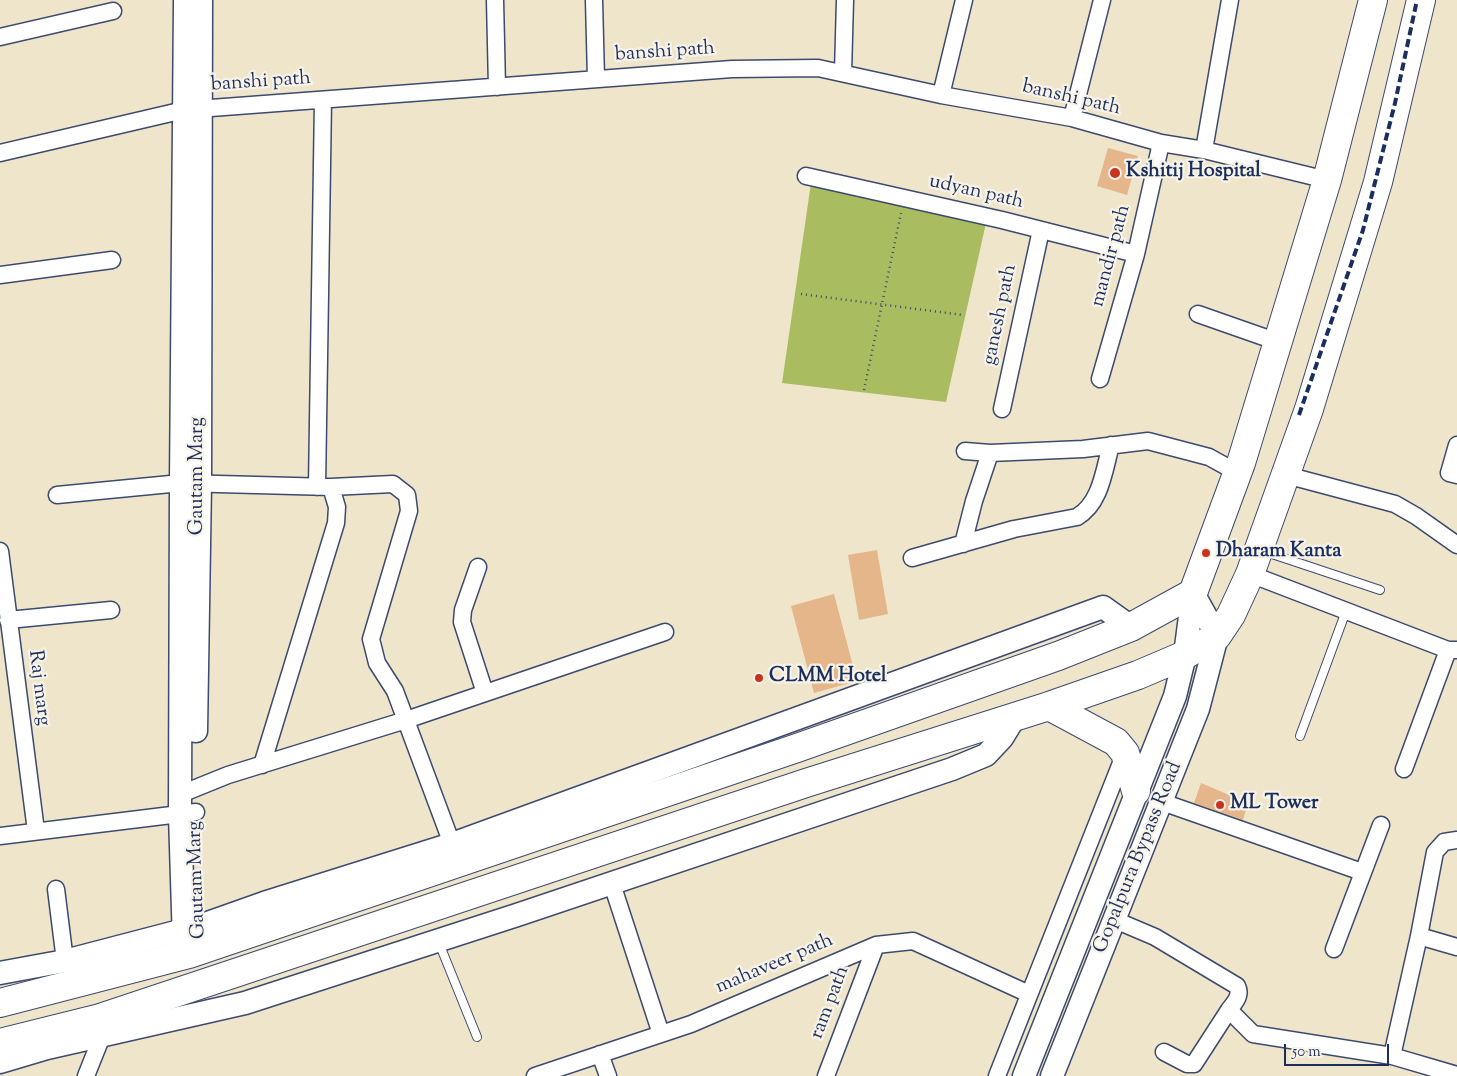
<!DOCTYPE html>
<html>
<head>
<meta charset="utf-8">
<style>
	body { margin:0 }
	#map { position:relative; width:1457px; height:1076px; overflow:hidden; background:#efe5cb; font-family:"Sorts Mill Goudy",serif }
	canvas { display:block }
	.scale { position:absolute; left:1284px; top:1044px; width:105px; height:22px; box-sizing:border-box; border:2px solid #1b2f5e; border-top:0; padding-left:6px; font-size:15px; line-height:18px; white-space:nowrap; color:#1b2f5e; -webkit-text-stroke:4px #f7f3e8; paint-order:stroke }
</style>
</head>
<body>
<div id="map">
<canvas width="1457" height="1076"></canvas>
<div class="scale">50 m</div>
</div>
<script>
const c = document.querySelector('canvas').getContext('2d');
c.lineJoin = 'round';
function fill(path, color) { c.fillStyle = color; c.fill(path, 'evenodd'); }
function strokePath(path, color, width, dash) { c.strokeStyle = color; c.lineWidth = width; c.lineCap = dash ? 'butt' : 'round'; c.setLineDash(dash || []); c.stroke(path); }
function label(font, color, halo, rows, align = 'center') {
  c.font = font + ' "Sorts Mill Goudy",serif'; c.lineWidth = 4.5; c.setLineDash([]); c.textBaseline = 'middle'; c.strokeStyle = halo; c.fillStyle = color; for (const [text, x, y, turn = 0] of rows) {
    c.save(); c.translate(x, y); c.rotate((+turn || 0) * Math.PI / 180); c.textAlign = isNaN(turn) ? turn : align; if (halo) c.strokeText(text, 0, 0); c.fillText(text, 0, 0); c.restore();
  }
}
const green = new Path2D(`
	M 811,183 L 986,223 L 946,402 L 782,383 Z`);
const building = new Path2D(`
	M 1108,148 L 1138,156 L 1127,195 L 1097,186 Z
	M 877,550 L 888,614 L 859,620 L 848,555 Z
	M 834,594 L 857,681 L 814,693 L 791,606 Z
	M 1201,783 L 1248,803 L 1243,820 L 1194,803 Z`);
const path = new Path2D(`
	M 801,294 L 963,315
	M 864,390 L 901,213`);
const lane = new Path2D(`
	M 1263,551 L 1380,590
	M 1300,736 L 1346,611
	M 439,943 L 477,1037`);
const street = new Path2D(`
	M 495,0 L 497,87
	M 594,0 L 596,79
	M 0,37 L 113,11
	M 843,73 L 845,0
	M 941,95 L 964,0
	M 1072,118 L 1102,0
	M 1204,150 L 1230,0
	M 0,153 L 184,110 L 732,69 L 818,68 L 941,95 L 1072,118 L 1161,143 L 1204,150 L 1327,180
	M 806,176 L 1002,220 L 1136,254
	M 0,275 L 112,260
	M 1198,314 L 1278,342
	M 1100,379 L 1136,254 L 1161,143
	M 1002,409 L 1041,230
	M 1457,445 L 1449,473 L 1457,475
	M 965,451 L 990,453 L 1083,449 L 1148,441 L 1209,457 L 1238,473
	M 1286,475 L 1395,504 L 1416,516 L 1457,545
	M 317,487 L 323,100
	M 57,495 L 181,483 L 331,487 L 393,484 L 407,495 L 409,511 L 371,639 L 377,663 L 395,691 L 452,844
	M 963,544 L 974,501 L 990,453
	M 0,551 L 36,831
	M 912,558 L 1014,529 L 1077,517 C 1101,503 1104,470 1111,445
	M 478,567 L 463,610 L 462,622 L 485,693
	M 1250,574 L 1448,650 L 1457,650
	M 8,620 L 111,610
	M 262,765 L 336,523 L 337,507 L 331,487
	M 1404,769 L 1448,650
	M 181,794 L 228,775 L 406,720 L 665,632
	M 1162,802 L 1362,872
	M 0,836 L 196,812
	M 612,884 L 661,1034
	M 56,889 L 65,961
	M 1115,920 L 1155,937 L 1237,986 C 1242,996 1234,1003 1229,1010 L 1253,1034 L 1392,1056 L 1457,1075
	M 1419,936 L 1457,947
	M 1334,949 L 1381,825
	M 1164,1052 L 1187,1064 L 1194,1064 L 1229,1010
	M 600,1054 L 608,1076
	M 1392,1056 L 1419,936 L 1435,852 L 1444,842 L 1457,840
	M 86,1076 L 102,1036 L 101,1027
	M 535,1076 L 691,1024 L 876,945 L 913,941 L 1029,994
	M 826,1076 L 876,945
	M 997,1076 L 1125,753`);
const secondary = new Path2D(`
	M 196,731 L 200,484 L 201,0
	M 184,943 L 180,815 L 181,483 L 185,0
	M 0,973 L 65,961 L 199,926 L 264,903 L 452,844 L 1103,607 L 1131,627
	M 0,1062 L 47,1048 L 245,1003 L 517,915 L 952,769 L 986,755 L 1002,738 L 1015,717
	M 1024,1076 L 1175,696 L 1185,655 L 1193,593
	M 1052,1076 L 1198,709 L 1217,636 L 1193,593`);
const highway = new Path2D(`
	M 1049,706 L 1116,742 L 1125,753 L 1136,791
	M 0,1003 L 189,954 L 797,748 L 1058,656 L 1131,627 L 1193,593 L 1241,463 L 1327,180 L 1373,0
	M 0,1043 L 100,1018 L 806,783 L 1049,706 L 1138,675 L 1185,655 L 1217,636 L 1231,615 L 1250,574 L 1309,409 L 1378,182 L 1421,0`);
const rail = new Path2D(`
	M 1299,415 L 1363,230 L 1395,103 L 1417,0`);
const markers = [
	[1115,173,6,"#c8321e"],
	[1206,553,5,"#c8321e"],
	[759,678,5,"#c8321e"],
	[1220,805,5,"#c8321e"]
];
const streetNames = [
	["banshi path",665,53,-4],
	["banshi path",261,83,-4],
	["banshi path",1071,99,13],
	["udyan path",976,193,13],
	["mandir path",1112,256,-75],
	["ganesh path",1001,315,-78],
	["Gautam Marg",199,476,-90],
	["Raj marg",38,688,83],
	["Gopalpura Bypass Road",1139,858,-68],
	["Gautam Marg",198,880,-92],
	["mahaveer path",775,965,-23],
	["ram path",831,1003,-69]
];
const poiNames = [
	["Kshitij Hospital",1126,173],
	["Dharam Kanta",1216,553],
	["CLMM Hotel",769,678],
	["ML Tower",1230,805]
];
fill(green, '#a9bc60');
fill(building, '#e5b68a');
strokePath(lane, '#3b4a6e', 10);
strokePath(street, '#3b4a6e', 19);
strokePath(secondary, '#3b4a6e', 25);
strokePath(highway, '#3b4a6e', 30);
strokePath(path, '#3b4a6e', 2.5, [1, 4]);
strokePath(lane, '#fff', 8);
strokePath(street, '#fff', 16);
strokePath(secondary, '#fff', 22);
strokePath(highway, '#fff', 28);
strokePath(rail, '#1b2f5e', 4, [8, 4]);
for (const [x, y, r, color] of markers) { const dot = new Path2D(); dot.arc(x, y, r, 0, 2 * Math.PI); c.fillStyle = color; c.fill(dot); strokePath(dot, '#f7f3e8', 2); }
label('20px', '#1b2f5e', '#f7f3e8', streetNames);
label('bold 20px', '#1b2f5e', '#f7f3e8', poiNames, 'left');
</script>
</body>
</html>
